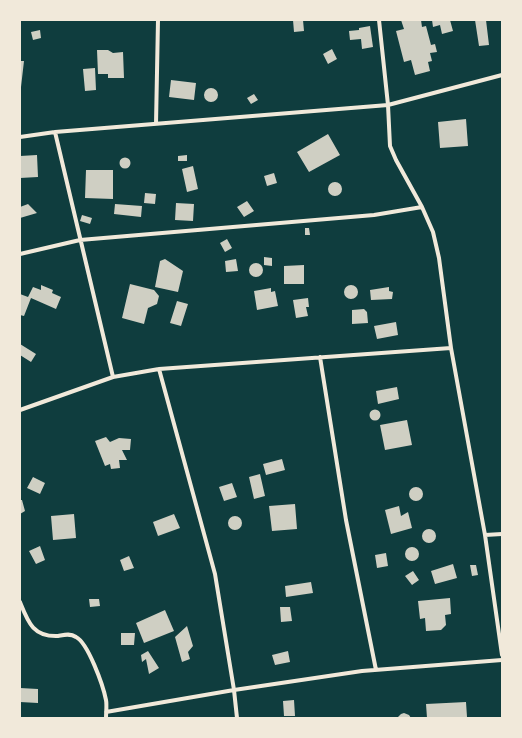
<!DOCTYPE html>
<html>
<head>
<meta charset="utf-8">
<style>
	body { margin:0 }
	#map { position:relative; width:522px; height:738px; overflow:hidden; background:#0f3d3e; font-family:"Sofia Sans Condensed",sans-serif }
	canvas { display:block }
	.frame { position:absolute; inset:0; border:21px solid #f1e9da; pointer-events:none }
</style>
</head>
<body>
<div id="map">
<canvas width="522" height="738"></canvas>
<div class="frame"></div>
</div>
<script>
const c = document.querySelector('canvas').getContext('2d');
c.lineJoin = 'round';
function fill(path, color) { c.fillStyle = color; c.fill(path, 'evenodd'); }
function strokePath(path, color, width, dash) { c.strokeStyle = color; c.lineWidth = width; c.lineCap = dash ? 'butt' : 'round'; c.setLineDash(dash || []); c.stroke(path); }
const building = new Path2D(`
	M 293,20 L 303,20 L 304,31 L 294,32 Z
	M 401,20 L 421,20 L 422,27 L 426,26 L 431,45 L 435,44 L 437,52 L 430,53 L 432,61 L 428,62 L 430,71 L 415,75 L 411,60 L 404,62 L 396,31 L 404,29 Z
	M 432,20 L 450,20 L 453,31 L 442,34 L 440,25 L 433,27 Z
	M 475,20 L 486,20 L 489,45 L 479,46 Z
	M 370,26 L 373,47 L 362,49 L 361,39 L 350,40 L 349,31 L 359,30 L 359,28 Z
	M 40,30 L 41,38 L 33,40 L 31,32 Z
	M 332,49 L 337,59 L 328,64 L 323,54 Z
	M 97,50 L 108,50 L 113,53 L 123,52 L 124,78 L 108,78 L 108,74 L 98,74 Z
	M 20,61 L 24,61 L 21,87 L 20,87 Z
	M 95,68 L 96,90 L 85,91 L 83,69 Z
	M 171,80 L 196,83 L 194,100 L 169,97 Z
	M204 95a7 7 0 1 1 14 0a7 7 0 1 1-14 0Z
	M 254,94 L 258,100 L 251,104 L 247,98 Z
	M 466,119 L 468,146 L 440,148 L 438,122 Z
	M 328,134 L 340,155 L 309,172 L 297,152 Z
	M 37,155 L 38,177 L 20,178 L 20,156 Z
	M 187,155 L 187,161 L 178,161 L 178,156 Z
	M119.5 163a5.5 5.5 0 1 1 11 0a5.5 5.5 0 1 1-11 0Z
	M 193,166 L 198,189 L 187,192 L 182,169 Z
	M 86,170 L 113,170 L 113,199 L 85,198 Z
	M 274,173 L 277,183 L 267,186 L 264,176 Z
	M328 189a7 7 0 1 1 14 0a7 7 0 1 1-14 0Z
	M 145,193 L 156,194 L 155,204 L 144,203 Z
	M 247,201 L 254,211 L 244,217 L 237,207 Z
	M 176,203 L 194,204 L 193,221 L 175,220 Z
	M 28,204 L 37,213 L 20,218 L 20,207 Z
	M 115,204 L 142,206 L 141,217 L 114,214 Z
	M 82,215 L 92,218 L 90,224 L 80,221 Z
	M 305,228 L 309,228 L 310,235 L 305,235 Z
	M 227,239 L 232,248 L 225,252 L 220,243 Z
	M 264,257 L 272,258 L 272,266 L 264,265 Z
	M 165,259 L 183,271 L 178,292 L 155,287 L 160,261 Z
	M 236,259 L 238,271 L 226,272 L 225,261 Z
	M249 270a7 7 0 1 1 14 0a7 7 0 1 1-14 0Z
	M 304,265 L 304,284 L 284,284 L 284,266 Z
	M 130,284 L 154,290 L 159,296 L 157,304 L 148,308 L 144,324 L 122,318 Z
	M344 292a7 7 0 1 1 14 0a7 7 0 1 1-14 0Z
	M 41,285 L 53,290 L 52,293 L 61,297 L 56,309 L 31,298 L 24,316 L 20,315 L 20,294 L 28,297 L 33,287 L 41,290 Z
	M 389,287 L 389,291 L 393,292 L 392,299 L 371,300 L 370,290 Z
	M 271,288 L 271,292 L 275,291 L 278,306 L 257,310 L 254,291 Z
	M 308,298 L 309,307 L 306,307 L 308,316 L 296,318 L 293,300 Z
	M 177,301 L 188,304 L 181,326 L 170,323 Z
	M 364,309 L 367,312 L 368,323 L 352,324 L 352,310 Z
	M 396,322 L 398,335 L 377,339 L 374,326 Z
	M 20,344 L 36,354 L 31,362 L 20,355 Z
	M 397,387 L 399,399 L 378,404 L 376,391 Z
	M369.5 415a5.5 5.5 0 1 1 11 0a5.5 5.5 0 1 1-11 0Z
	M 407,420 L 412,445 L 385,450 L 380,425 Z
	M 106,437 L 110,442 L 119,438 L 131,439 L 130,450 L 122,450 L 127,460 L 119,460 L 120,468 L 111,469 L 110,464 L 105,466 L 95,441 Z
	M 282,459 L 285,470 L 266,475 L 263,464 Z
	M 260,474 L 265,496 L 254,499 L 249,477 Z
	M 33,477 L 45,483 L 40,494 L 27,488 Z
	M 232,483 L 237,497 L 224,501 L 219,487 Z
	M409 494a7 7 0 1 1 14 0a7 7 0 1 1-14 0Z
	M 20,500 L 22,500 L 25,511 L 20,514 Z
	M 295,504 L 297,529 L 272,531 L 269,506 Z
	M 399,506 L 401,516 L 408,512 L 412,528 L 391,534 L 385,510 Z
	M 74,514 L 76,538 L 53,540 L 51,516 Z
	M 174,514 L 180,528 L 158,536 L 153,522 Z
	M228 523a7 7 0 1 1 14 0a7 7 0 1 1-14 0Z
	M422 536a7 7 0 1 1 14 0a7 7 0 1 1-14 0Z
	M 40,546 L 45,560 L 36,564 L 29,551 Z
	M405 554a7 7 0 1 1 14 0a7 7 0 1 1-14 0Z
	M 386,553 L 388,566 L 377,568 L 375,555 Z
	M 129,556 L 134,568 L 124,571 L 120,560 Z
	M 453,564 L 457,578 L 435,584 L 431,571 Z
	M 470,565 L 476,565 L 478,575 L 472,576 Z
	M 413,571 L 419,580 L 412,585 L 405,576 Z
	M 311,582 L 313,593 L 286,597 L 285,586 Z
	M 450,598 L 451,614 L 445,615 L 446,625 L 441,630 L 426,631 L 425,618 L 420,619 L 418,601 Z
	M 89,599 L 99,599 L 100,606 L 90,607 Z
	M 280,607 L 290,607 L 292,621 L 281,622 Z
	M 165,610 L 174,631 L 144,643 L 136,623 Z
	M 187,626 L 193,646 L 188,652 L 190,659 L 182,662 L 175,637 Z
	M 121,633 L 135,633 L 134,645 L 121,645 Z
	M 148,651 L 159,668 L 149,674 L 146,659 L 142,662 L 141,655 Z
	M 288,651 L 290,662 L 275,665 L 272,655 Z
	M 20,688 L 38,689 L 38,703 L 20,702 Z
	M 294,700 L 295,716 L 284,716 L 283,701 Z
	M 466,702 L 467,717 L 427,718 L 426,704 Z
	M 404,713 L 409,715 L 411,718 L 397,718 L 401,714 Z`);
const minor = new Path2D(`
	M 379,20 L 388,105 L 390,146 L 396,160 L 422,207 L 433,232 L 439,258 L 451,348 L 485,535 L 502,655
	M 156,124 L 158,20
	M 55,132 L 113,377
	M 20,137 L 55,132 L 388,105 L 502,75
	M 20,254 L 80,240 L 374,215 L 422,207
	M 320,357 L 346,520 L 376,670
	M 159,369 L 215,574 L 234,690 L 237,718
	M 20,410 L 113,377 L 159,369 L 451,348
	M 485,535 L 502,534
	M 20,602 C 28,622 33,637 58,636 C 64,635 70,633 76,637 C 88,643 103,685 106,700 C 107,705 106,712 106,718
	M 106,712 L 234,690 L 362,671 L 502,660`);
fill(building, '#cfcfc3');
strokePath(minor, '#f1e9da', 4);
</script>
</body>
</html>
